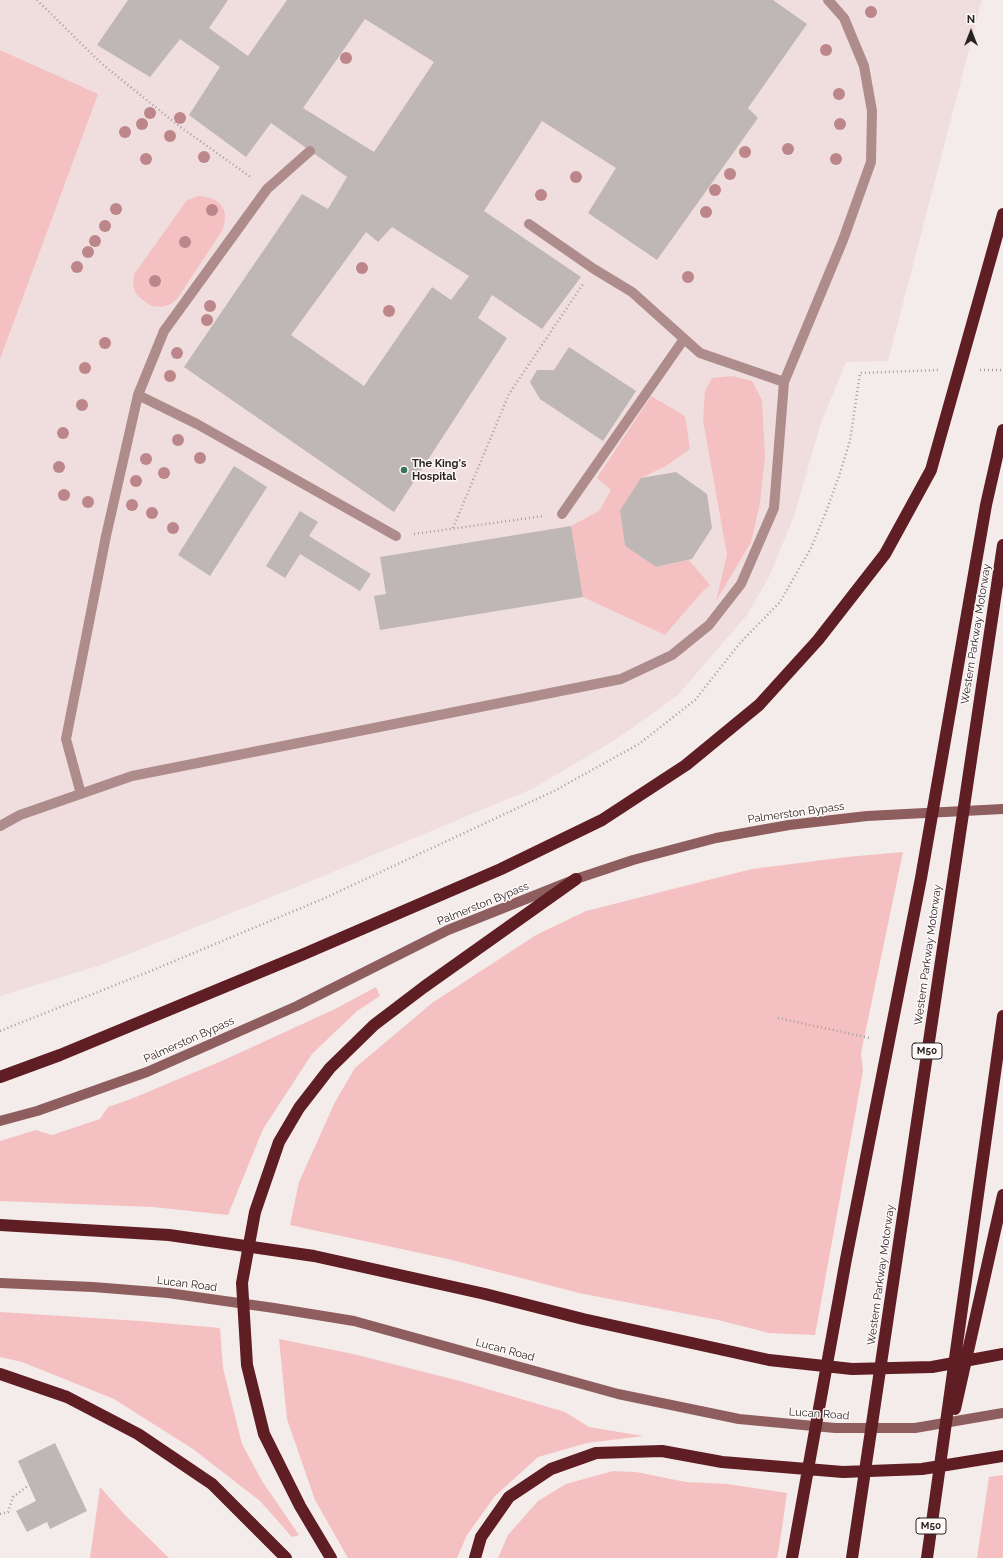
<!DOCTYPE html>
<html>
<head>
<meta charset="utf-8">
<style>
	body { margin:0 }
	#map { position:relative; width:1003px; height:1558px; overflow:hidden; background:#f4ebeb; font-family:Raleway,sans-serif }
	canvas { display:block }
	.north { position:absolute; left:951px; top:12px; width:40px; height:40px; -webkit-text-stroke:3px #fff9f9; paint-order:stroke; rotate:0deg; font-size:11px; font-weight:700; line-height:16px; text-align:center; color:#282424 }
	.north::after { content:''; display:block; margin:auto; width:14px; height:18px; background:#282424; clip-path:polygon(50% 0,100% 100%,50% 72%,0 100%) }
</style>
</head>
<body>
<div id="map">
<canvas width="1003" height="1558"></canvas>
<div class="north">N</div>
</div>
<script>
const c = document.querySelector('canvas').getContext('2d');
c.lineJoin = 'round';
function fill(path, color) { c.fillStyle = color; c.fill(path, 'evenodd'); }
function strokePath(path, color, width, dash) { c.strokeStyle = color; c.lineWidth = width; c.lineCap = dash ? 'butt' : 'round'; c.setLineDash(dash || []); c.stroke(path); }
function label(font, color, halo, rows, align = 'center') {
  c.font = font + ' Raleway,sans-serif'; c.lineWidth = 3; c.setLineDash([]); c.textBaseline = 'middle'; c.strokeStyle = halo; c.fillStyle = color; for (const [text, x, y, turn = 0] of rows) {
    c.save(); c.translate(x, y); c.rotate((+turn || 0) * Math.PI / 180); c.textAlign = isNaN(turn) ? turn : align; if (halo) c.strokeText(text, 0, 0); c.fillText(text, 0, 0); c.restore();
  }
}
const built = new Path2D(`
	M 0,0 L 982,0 L 888,361 L 846,362 L 821,423 L 794,516 L 769,577 L 747,615 L 678,695 L 615,740 L 532,789 L 318,878 L 98,966 L 0,996 Z`);
const green = new Path2D(`
	M 0,50 L 98,94 L 0,359 Z
	M 198,196 C 220,197 231,210 222,231 L 177,299 L 171,304 L 162,307 L 152,306 L 144,301 L 137,295 L 134,289 L 133,281 L 135,273 L 187,200 Z
	M 732,376 L 752,381 L 762,400 L 765,456 L 760,503 L 751,542 L 716,601 L 727,555 L 703,420 L 705,391 L 712,378 Z
	M 651,396 L 685,416 L 690,449 L 666,466 L 641,478 L 620,510 L 625,546 L 656,567 L 689,560 L 710,585 L 701,593 L 665,635 L 583,597 L 571,526 L 599,511 L 611,490 L 597,478 Z
	M 903,852 L 861,1053 L 863,1071 L 815,1335 L 769,1333 L 718,1320 L 579,1293 L 448,1259 L 290,1225 L 299,1182 L 335,1102 L 355,1068 L 432,1003 L 536,935 L 586,911 L 752,869 L 847,857 Z
	M 376,987 L 380,996 L 357,1011 L 312,1054 L 263,1129 L 228,1215 L 153,1207 L 0,1201 L 0,1141 L 36,1130 L 52,1135 L 100,1119 L 108,1107 L 131,1099 L 224,1060 L 335,1009 Z
	M 0,1312 L 140,1321 L 220,1328 L 223,1368 L 242,1444 L 262,1481 L 299,1535 L 292,1537 L 260,1501 L 193,1449 L 114,1399 L 22,1362 L 0,1357 Z
	M 279,1339 L 353,1354 L 460,1381 L 565,1412 L 589,1427 L 643,1436 L 587,1443 L 538,1457 L 495,1496 L 467,1535 L 457,1558 L 348,1558 L 315,1500 L 287,1419 Z
	M 613,1471 L 636,1472 L 686,1482 L 727,1484 L 787,1493 L 780,1542 L 777,1558 L 498,1558 L 508,1535 L 538,1501 L 566,1484 Z
	M 1003,1475 L 1003,1558 L 977,1558 L 989,1477 Z
	M 100,1487 L 125,1515 L 169,1558 L 90,1558 Z`);
const building = new Path2D(`
	M 128,0 L 228,0 L 209,28 L 248,56 L 287,0 L 773,0 L 807,24 L 748,108 L 758,118 L 657,260 L 588,213 L 616,168 L 542,121 L 484,211 L 581,277 L 542,329 L 492,295 L 478,318 L 507,338 L 394,512 L 184,367 L 302,194 L 328,209 L 347,177 L 271,123 L 246,157 L 189,115 L 220,67 L 180,39 L 150,77 L 97,45 ZM 365,19 L 434,62 L 374,152 L 303,108 ZM 392,227 L 469,276 L 451,300 L 432,287 L 364,386 L 291,335 L 366,232 L 378,242 Z
	M 569,347 L 636,391 L 603,441 L 540,399 L 530,382 L 537,370 L 554,370 Z
	M 234,466 L 267,487 L 210,576 L 178,555 Z
	M 676,472 L 707,494 L 712,528 L 692,559 L 656,567 L 625,546 L 620,510 L 641,478 Z
	M 300,511 L 318,522 L 309,536 L 371,574 L 360,591 L 300,554 L 285,578 L 266,566 Z
	M 571,526 L 583,597 L 380,630 L 374,596 L 386,594 L 380,557 Z
	M 55,1443 L 87,1511 L 50,1529 L 47,1522 L 27,1532 L 16,1511 L 36,1501 L 18,1461 Z`);
const path = new Path2D(`
	M 37,0 L 102,64 L 179,126 L 252,178
	M 980,370 L 1003,370
	M 453,528 L 509,394 L 583,284
	M 414,534 L 544,516
	M 778,1018 L 870,1038
	M 0,1031 L 153,970 L 325,898 L 554,791 L 639,744 L 695,700 L 740,643 L 780,602 L 811,548 L 826,512 L 839,476 L 850,441 L 860,373 L 939,370
	M 0,1514 L 8,1512 L 13,1497 L 29,1485`);
const lane = new Path2D(`
	M 310,151 L 267,189 L 164,331 L 138,395 L 197,424 L 396,536
	M 529,224 L 594,269 L 632,292 L 700,353 L 784,382
	M 562,514 L 684,339
	M 81,794 L 66,739 L 106,536 L 138,395
	M 0,826 L 20,815 L 132,776 L 621,679 L 672,655 L 709,625 L 741,584 L 774,508 L 784,382 L 843,240 L 871,162 L 872,111 L 864,66 L 844,18 L 828,0`);
const secondary = new Path2D(`
	M 0,1121 L 37,1111 L 147,1072 L 297,1006 L 448,930 L 576,879 L 633,860 L 716,838 L 789,825 L 867,816 L 1003,809
	M 0,1283 L 93,1287 L 168,1293 L 274,1308 L 354,1321 L 618,1394 L 739,1419 L 835,1428 L 915,1428 L 1003,1413`);
const highway = new Path2D(`
	M 0,1077 L 60,1055 L 304,954 L 501,869 L 602,820 L 686,765 L 759,705 L 818,640 L 885,554 L 931,470 L 1003,214
	M 0,1225 L 169,1235 L 314,1256 L 485,1294 L 583,1319 L 769,1360 L 852,1369 L 932,1367 L 1003,1354
	M 0,1374 L 67,1397 L 138,1434 L 212,1484 L 286,1558
	M 955,1409 L 1003,1195
	M 331,1558 L 300,1506 L 264,1434 L 247,1365 L 242,1283 L 255,1212 L 279,1142 L 299,1108 L 330,1068 L 374,1025 L 424,987 L 576,879
	M 475,1558 L 481,1537 L 509,1497 L 551,1469 L 596,1453 L 662,1451 L 722,1462 L 843,1472 L 922,1469 L 1003,1456
	M 792,1558 L 846,1259 L 921,878 L 986,505 L 1003,430
	M 852,1558 L 1003,545
	M 927,1558 L 1003,1016`);
const trees = [
	[871,12],
	[826,50],
	[346,58],
	[839,94],
	[150,113],
	[180,118],
	[142,124],
	[840,124],
	[125,132],
	[170,136],
	[788,149],
	[745,152],
	[204,157],
	[146,159],
	[836,159],
	[730,174],
	[576,177],
	[715,190],
	[541,195],
	[116,209],
	[212,210],
	[706,212],
	[105,226],
	[95,241],
	[185,242],
	[88,252],
	[77,267],
	[362,268],
	[688,277],
	[155,281],
	[210,306],
	[389,311],
	[207,320],
	[105,343],
	[177,353],
	[85,368],
	[170,376],
	[82,405],
	[63,433],
	[178,440],
	[200,458],
	[146,459],
	[59,467],
	[164,473],
	[136,481],
	[64,495],
	[88,502],
	[132,505],
	[152,513],
	[173,528]
];
const markers = [
	[404,470,4,"#36725c"]
];
const shields = [
	[927,1051,30],
	[931,1526,30]
];
const shieldNames = [
	["M50",927,1051],
	["M50",931,1526]
];
const poiNames = [
	["The King's",412,464],
	["Hospital",412,477]
];
const streetNames = [
	["Western Parkway Motorway",976,634,-81],
	["Palmerston Bypass",796,813,-8],
	["Palmerston Bypass",483,904,-22],
	["Western Parkway Motorway",928,955,-82],
	["Palmerston Bypass",189,1040,-24],
	["Western Parkway Motorway",881,1275,-82],
	["Lucan Road",187,1284,7],
	["Lucan Road",505,1350,15],
	["Lucan Road",819,1414,4]
];
fill(built, '#f0dede');
fill(green, '#f5c0c1');
fill(building, '#bfb6b6');
strokePath(path, '#a59e9e', 2.5, [1, 3]);
strokePath(lane, '#af8c8c', 10);
strokePath(secondary, '#8e5d5e', 10);
strokePath(highway, '#5f1d24', 12);
c.fillStyle = '#bd868b';
for (const [x, y] of trees) { c.beginPath(); c.arc(x, y, 6, 0, 2 * Math.PI); c.fill(); }
for (const [x, y, r, color] of markers) { const dot = new Path2D(); dot.arc(x, y, r, 0, 2 * Math.PI); c.fillStyle = color; c.fill(dot); strokePath(dot, '#fff9f9', 1.5); }
for (const [x, y, w] of shields) { const box = new Path2D(); box.roundRect(x - w / 2, y - 8, w, 16, 3); c.fillStyle = '#fff9f9'; c.fill(box); strokePath(box, '#282424', 1); }
label('bold 10px', '#282424', null, shieldNames);
label('bold 11px', '#282424', '#fff9f9', poiNames, 'left');
label('11px', '#282424', '#fff9f9', streetNames);
</script>
</body>
</html>
